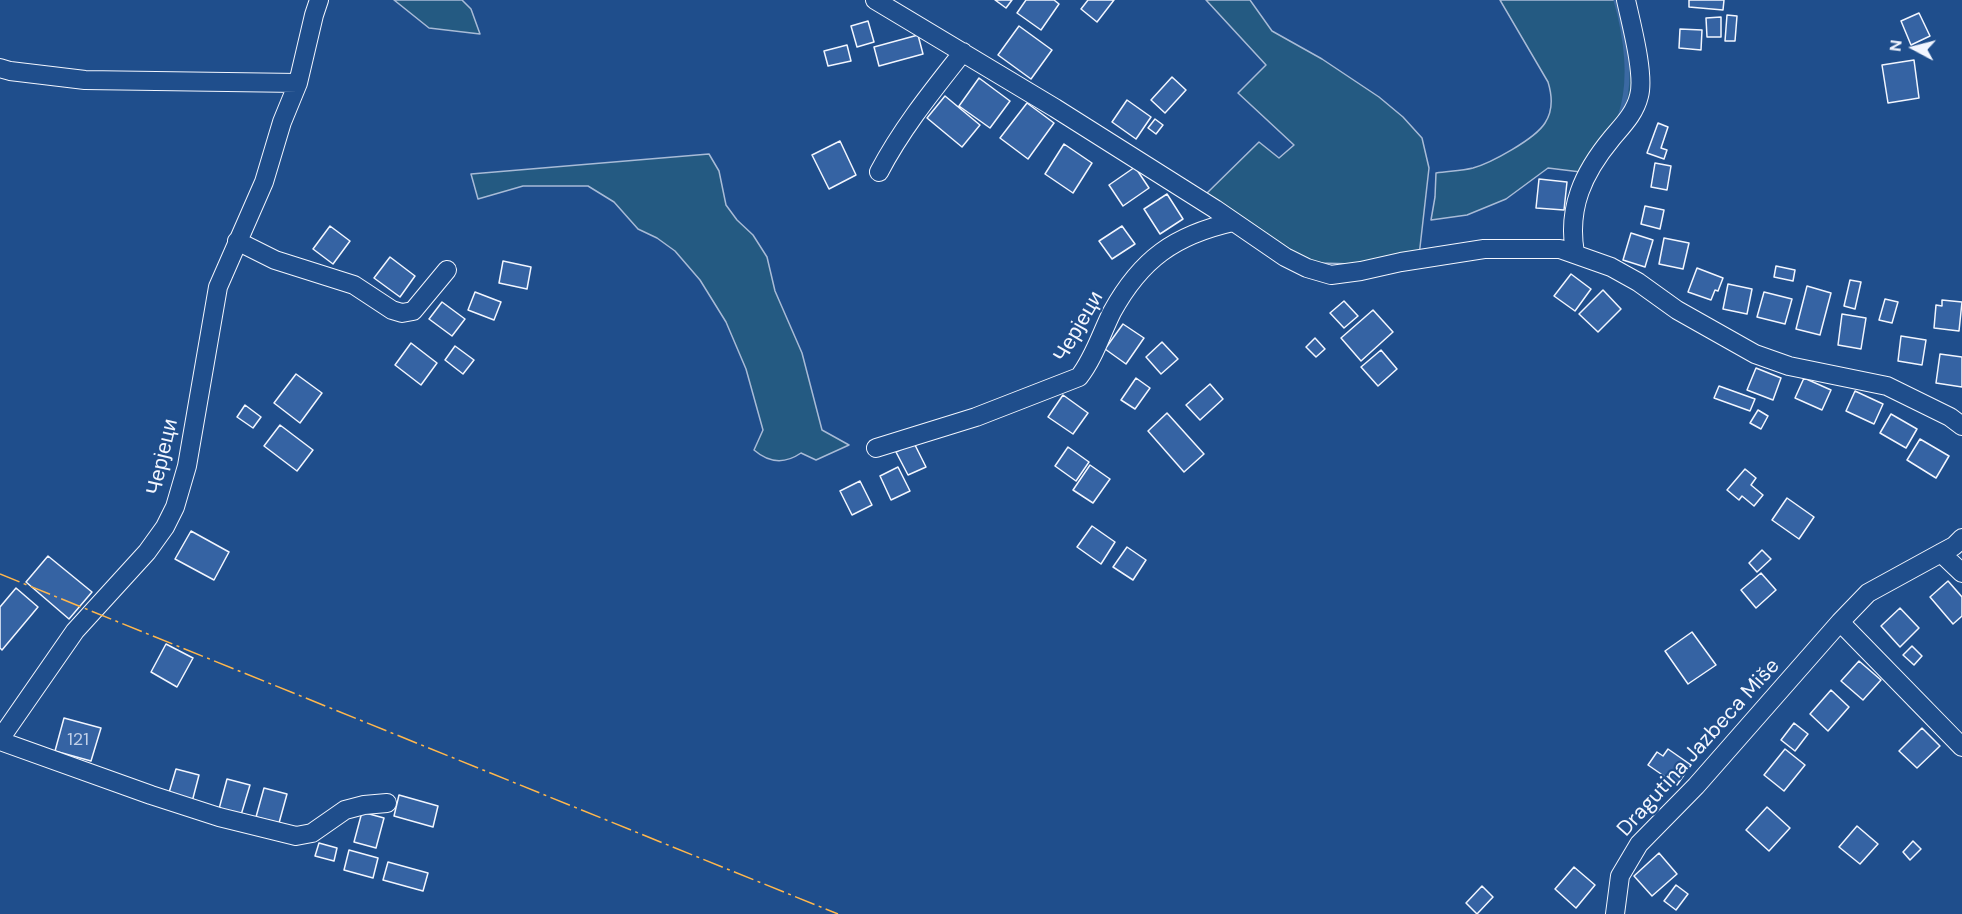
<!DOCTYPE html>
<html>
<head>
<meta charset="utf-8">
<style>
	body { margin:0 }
	#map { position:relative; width:1962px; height:914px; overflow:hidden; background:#1f4e8c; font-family:"DM Sans",sans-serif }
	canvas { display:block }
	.north { position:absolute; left:1884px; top:18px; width:60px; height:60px; -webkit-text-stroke:4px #1f4e8c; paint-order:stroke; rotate:277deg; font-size:16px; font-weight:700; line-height:24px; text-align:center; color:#f2f6ff }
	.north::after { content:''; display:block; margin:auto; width:21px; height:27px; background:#f2f6ff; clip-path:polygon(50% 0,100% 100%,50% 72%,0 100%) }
</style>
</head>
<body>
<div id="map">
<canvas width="1962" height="914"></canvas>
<div class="north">N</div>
</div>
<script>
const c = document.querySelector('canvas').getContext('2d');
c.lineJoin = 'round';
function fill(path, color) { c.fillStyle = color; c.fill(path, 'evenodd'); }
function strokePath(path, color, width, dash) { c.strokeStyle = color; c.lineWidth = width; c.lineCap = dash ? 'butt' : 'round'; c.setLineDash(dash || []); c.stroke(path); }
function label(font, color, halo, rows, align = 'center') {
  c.font = font + ' "DM Sans",sans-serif'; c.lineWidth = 4.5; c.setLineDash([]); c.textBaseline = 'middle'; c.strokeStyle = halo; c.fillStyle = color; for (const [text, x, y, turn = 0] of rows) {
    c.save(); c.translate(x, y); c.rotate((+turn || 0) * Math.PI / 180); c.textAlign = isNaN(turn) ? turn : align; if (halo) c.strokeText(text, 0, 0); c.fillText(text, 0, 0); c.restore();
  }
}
const green = new Path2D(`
	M 394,0 L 462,0 L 471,9 L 480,34 L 429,28 Z
	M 1206,0 L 1250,0 L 1272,31 L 1322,59 L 1379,97 L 1403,117 L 1422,138 L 1429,168 L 1419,256 L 1355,264 L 1318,263 L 1299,257 L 1205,195 L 1259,142 L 1279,158 L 1294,145 L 1238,93 L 1266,65 Z
	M 1500,0 L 1632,0 L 1647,77 L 1589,173 L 1548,168 L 1506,199 L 1467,215 L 1431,220 L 1435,197 L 1436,173 C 1448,171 1461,171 1473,168 C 1491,163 1535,139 1545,123 C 1553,111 1552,95 1548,82 Z
	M 709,154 L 719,171 L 726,205 L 737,220 L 753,235 L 767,257 L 775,291 L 802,353 L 822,430 L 849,445 L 816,460 L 801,453 C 785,464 769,463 754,450 L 763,430 L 746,369 L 726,322 L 700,280 L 675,251 L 657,238 L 638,229 L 614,202 L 588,186 L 523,186 L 478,199 L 471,174 Z`);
const stream = new Path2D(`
	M 1616,0 C 1626,35 1633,81 1620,117`);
const building = new Path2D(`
	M 995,0 L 1012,0 L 1006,8 Z
	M 1026,0 L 1054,0 L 1059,4 L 1041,30 L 1017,13 Z
	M 1088,0 L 1114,0 L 1097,22 L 1081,9 Z
	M 1689,0 L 1724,0 L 1723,10 L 1689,7 Z
	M 1919,13 L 1930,36 L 1911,45 L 1901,21 Z
	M 1727,15 L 1737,16 L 1735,41 L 1725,41 Z
	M 1721,17 L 1721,37 L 1707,37 L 1706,18 Z
	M 868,21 L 874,42 L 857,47 L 851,26 Z
	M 1019,26 L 1052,50 L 1031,79 L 998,55 Z
	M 1680,29 L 1702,30 L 1701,50 L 1679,48 Z
	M 918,35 L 923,54 L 879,66 L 874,47 Z
	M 847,45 L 851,61 L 828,66 L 824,51 Z
	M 1914,60 L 1919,98 L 1888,103 L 1882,65 Z
	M 1172,77 L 1186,90 L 1165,113 L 1151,100 Z
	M 979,78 L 1010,101 L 990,128 L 959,106 Z
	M 945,96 L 980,125 L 962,147 L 927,118 Z
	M 1127,100 L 1151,117 L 1136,139 L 1112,122 Z
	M 1027,103 L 1054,123 L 1028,159 L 1000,138 Z
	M 1155,119 L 1163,125 L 1156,134 L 1148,128 Z
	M 1658,123 L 1668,127 L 1661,148 L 1667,150 L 1664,159 L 1647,153 Z
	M 840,141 L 856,175 L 829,189 L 812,155 Z
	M 1064,144 L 1092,163 L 1073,193 L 1045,174 Z
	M 1655,163 L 1671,166 L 1667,190 L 1651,187 Z
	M 1135,167 L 1149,188 L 1123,206 L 1109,185 Z
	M 1539,179 L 1567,182 L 1564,210 L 1536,208 Z
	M 1167,194 L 1183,219 L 1160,234 L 1144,209 Z
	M 1645,206 L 1664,210 L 1660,229 L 1641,224 Z
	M 330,226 L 350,241 L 333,264 L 313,249 Z
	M 1122,226 L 1135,244 L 1112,259 L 1099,241 Z
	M 1631,233 L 1653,240 L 1645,267 L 1623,260 Z
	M 1664,238 L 1689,243 L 1683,269 L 1659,264 Z
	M 390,257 L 415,276 L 400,297 L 374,278 Z
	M 503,261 L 531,267 L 527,289 L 499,283 Z
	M 1776,266 L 1795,270 L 1793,281 L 1774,277 Z
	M 1697,268 L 1723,278 L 1718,291 L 1715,290 L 1711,300 L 1688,292 Z
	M 1571,274 L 1591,289 L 1575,311 L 1554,296 Z
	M 1850,280 L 1861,282 L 1855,309 L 1844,306 Z
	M 1728,284 L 1752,289 L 1747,314 L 1723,309 Z
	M 1807,286 L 1831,293 L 1820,335 L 1796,329 Z
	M 1603,290 L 1621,309 L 1598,332 L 1579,314 Z
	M 475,292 L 501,302 L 494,320 L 468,310 Z
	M 1764,292 L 1792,299 L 1785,324 L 1757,317 Z
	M 1885,299 L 1898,302 L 1892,323 L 1879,320 Z
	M 1942,300 L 1962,302 L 1959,331 L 1934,328 L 1936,305 L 1942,306 Z
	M 1344,301 L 1358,316 L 1344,328 L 1330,313 Z
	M 442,302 L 465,319 L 452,336 L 429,319 Z
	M 1373,310 L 1393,332 L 1361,361 L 1341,338 Z
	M 1842,314 L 1866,318 L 1861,349 L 1838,345 Z
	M 1123,324 L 1144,338 L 1126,364 L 1105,349 Z
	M 1901,336 L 1926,340 L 1922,365 L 1898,361 Z
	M 1315,338 L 1325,349 L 1316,357 L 1306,347 Z
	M 1162,342 L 1178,359 L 1161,374 L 1146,357 Z
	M 411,343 L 437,363 L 421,385 L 395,365 Z
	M 455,346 L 474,360 L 463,374 L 445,360 Z
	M 1381,350 L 1397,369 L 1378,386 L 1361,367 Z
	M 1940,354 L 1962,357 L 1962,387 L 1936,383 Z
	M 1756,368 L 1781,378 L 1773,400 L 1747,390 Z
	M 296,374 L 322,393 L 300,423 L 274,403 Z
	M 1136,378 L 1150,388 L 1135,409 L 1121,400 Z
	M 1804,378 L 1831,390 L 1822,410 L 1795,398 Z
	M 1210,384 L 1223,399 L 1200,420 L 1186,405 Z
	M 1719,386 L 1755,399 L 1750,411 L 1714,398 Z
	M 1855,391 L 1883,404 L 1874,424 L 1846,411 Z
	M 1063,395 L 1088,413 L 1073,434 L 1048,417 Z
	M 245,405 L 261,417 L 253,428 L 237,417 Z
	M 1758,410 L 1768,416 L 1761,429 L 1750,423 Z
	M 1167,413 L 1204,454 L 1184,472 L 1148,431 Z
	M 1891,414 L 1917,429 L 1906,448 L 1880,433 Z
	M 280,425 L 313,450 L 297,471 L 264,446 Z
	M 1920,439 L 1949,456 L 1936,478 L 1907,460 Z
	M 914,443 L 926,467 L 908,475 L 896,452 Z
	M 1068,447 L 1089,462 L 1076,481 L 1055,466 Z
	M 1090,465 L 1110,479 L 1093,503 L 1073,490 Z
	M 898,467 L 910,491 L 891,500 L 880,476 Z
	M 1745,469 L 1756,478 L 1751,485 L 1763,495 L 1754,506 L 1742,496 L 1739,500 L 1727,490 Z
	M 860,481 L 872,505 L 852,515 L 840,491 Z
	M 1787,498 L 1814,517 L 1799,539 L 1772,520 Z
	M 1092,526 L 1115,542 L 1101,564 L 1077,547 Z
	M 191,531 L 229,552 L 214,580 L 175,559 Z
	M 1127,547 L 1146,560 L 1133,580 L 1113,567 Z
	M 1762,550 L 1771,559 L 1757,572 L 1749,563 Z
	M 48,556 L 92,592 L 69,619 L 26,582 Z
	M 1761,573 L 1776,590 L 1756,608 L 1741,590 Z
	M 1948,581 L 1962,597 L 1962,616 L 1953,624 L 1930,597 Z
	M 16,588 L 38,607 L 2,650 L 0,648 L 0,607 Z
	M 1900,608 L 1919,628 L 1900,647 L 1881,626 Z
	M 1692,632 L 1716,665 L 1688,684 L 1665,651 Z
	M 166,644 L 193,658 L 177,687 L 151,672 Z
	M 1912,646 L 1922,656 L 1914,665 L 1903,655 Z
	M 1859,661 L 1881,680 L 1863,700 L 1841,681 Z
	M 1831,690 L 1849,707 L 1828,731 L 1810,714 Z
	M 64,718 L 101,728 L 91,761 L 55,751 Z
	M 1794,723 L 1808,734 L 1795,751 L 1781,740 Z
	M 1922,728 L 1940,746 L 1917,768 L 1899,751 Z
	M 1668,749 L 1691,765 L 1677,785 L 1648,765 L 1657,752 L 1663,756 Z
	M 1785,749 L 1805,765 L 1784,791 L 1764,775 Z
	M 176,769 L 199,775 L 192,802 L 168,796 Z
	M 227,779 L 250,785 L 241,815 L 219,809 Z
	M 264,788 L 287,794 L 279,823 L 256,817 Z
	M 399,795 L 438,806 L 433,827 L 394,816 Z
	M 1767,807 L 1790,828 L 1769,851 L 1746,830 Z
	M 362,812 L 384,818 L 376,848 L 354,842 Z
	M 1857,826 L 1878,844 L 1860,864 L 1839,847 Z
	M 1913,841 L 1921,849 L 1910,860 L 1903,852 Z
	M 319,843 L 337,848 L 334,861 L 315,856 Z
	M 349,850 L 378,858 L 373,878 L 344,870 Z
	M 1659,853 L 1677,874 L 1652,896 L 1634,876 Z
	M 388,862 L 428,873 L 423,891 L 383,880 Z
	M 1574,867 L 1595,885 L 1576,908 L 1555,889 Z
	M 1676,885 L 1688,894 L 1676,910 L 1664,901 Z
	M 1482,886 L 1493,897 L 1477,914 L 1466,903 Z`);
const minor = new Path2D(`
	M 875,0 L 1055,108 L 1215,209 L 1285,257 L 1307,268 L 1331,275 L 1361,271 L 1401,262 L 1484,249 L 1560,249 L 1611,267 L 1638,282 L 1677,310 L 1755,354 L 1789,366 L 1887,386 L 1950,417 L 1962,426
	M 0,68 L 10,71 L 85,80 L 298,83
	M 879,172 C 902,128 933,90 963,52
	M 237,241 L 275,260 L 354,285 L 392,310 L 402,313 L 413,311 L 447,270
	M 1575,253 C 1567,208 1583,173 1612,138 C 1623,125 1635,113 1639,96 C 1645,75 1631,23 1626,0
	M 876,448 L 976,417 L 1079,377 C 1094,358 1101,334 1112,312 C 1141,259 1175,235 1233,222
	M 1941,553 L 1962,573
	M 1840,622 L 1962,747
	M 0,739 L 75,631 L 147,552 L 165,527 L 175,507 L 187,466 L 218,287 L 264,182 L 282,122 L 298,83 L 314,15 L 319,0
	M 0,741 L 151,795 L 219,817 L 296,836 L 312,833 L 345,810 L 364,805 L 387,803
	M 1615,914 L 1620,876 L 1639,844 L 1696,786 L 1840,622 L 1868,593 L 1941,553 L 1954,546 L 1962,538`);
const power = new Path2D(`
	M 0,574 L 838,914`);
const numberNames = [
	["121",78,740]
];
const streetNames = [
	["Черјеци",1079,327,-60],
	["Черјеци",163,457,-77],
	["Dragutina Jazbeca Miše",1699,748,-48]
];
fill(green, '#245a82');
strokePath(green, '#a8bbd7', 1.5);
strokePath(stream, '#3b69a3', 5);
fill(building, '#3563a3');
strokePath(building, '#f2f6ff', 1.5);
strokePath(minor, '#f2f6ff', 20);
strokePath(minor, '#1f4e8c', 18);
strokePath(power, '#ffb74d', 1.5, [21, 4.5, 3, 4.5]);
label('18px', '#c3d1e8', null, numberNames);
label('21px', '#f2f6ff', '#1f4e8c', streetNames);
</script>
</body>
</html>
